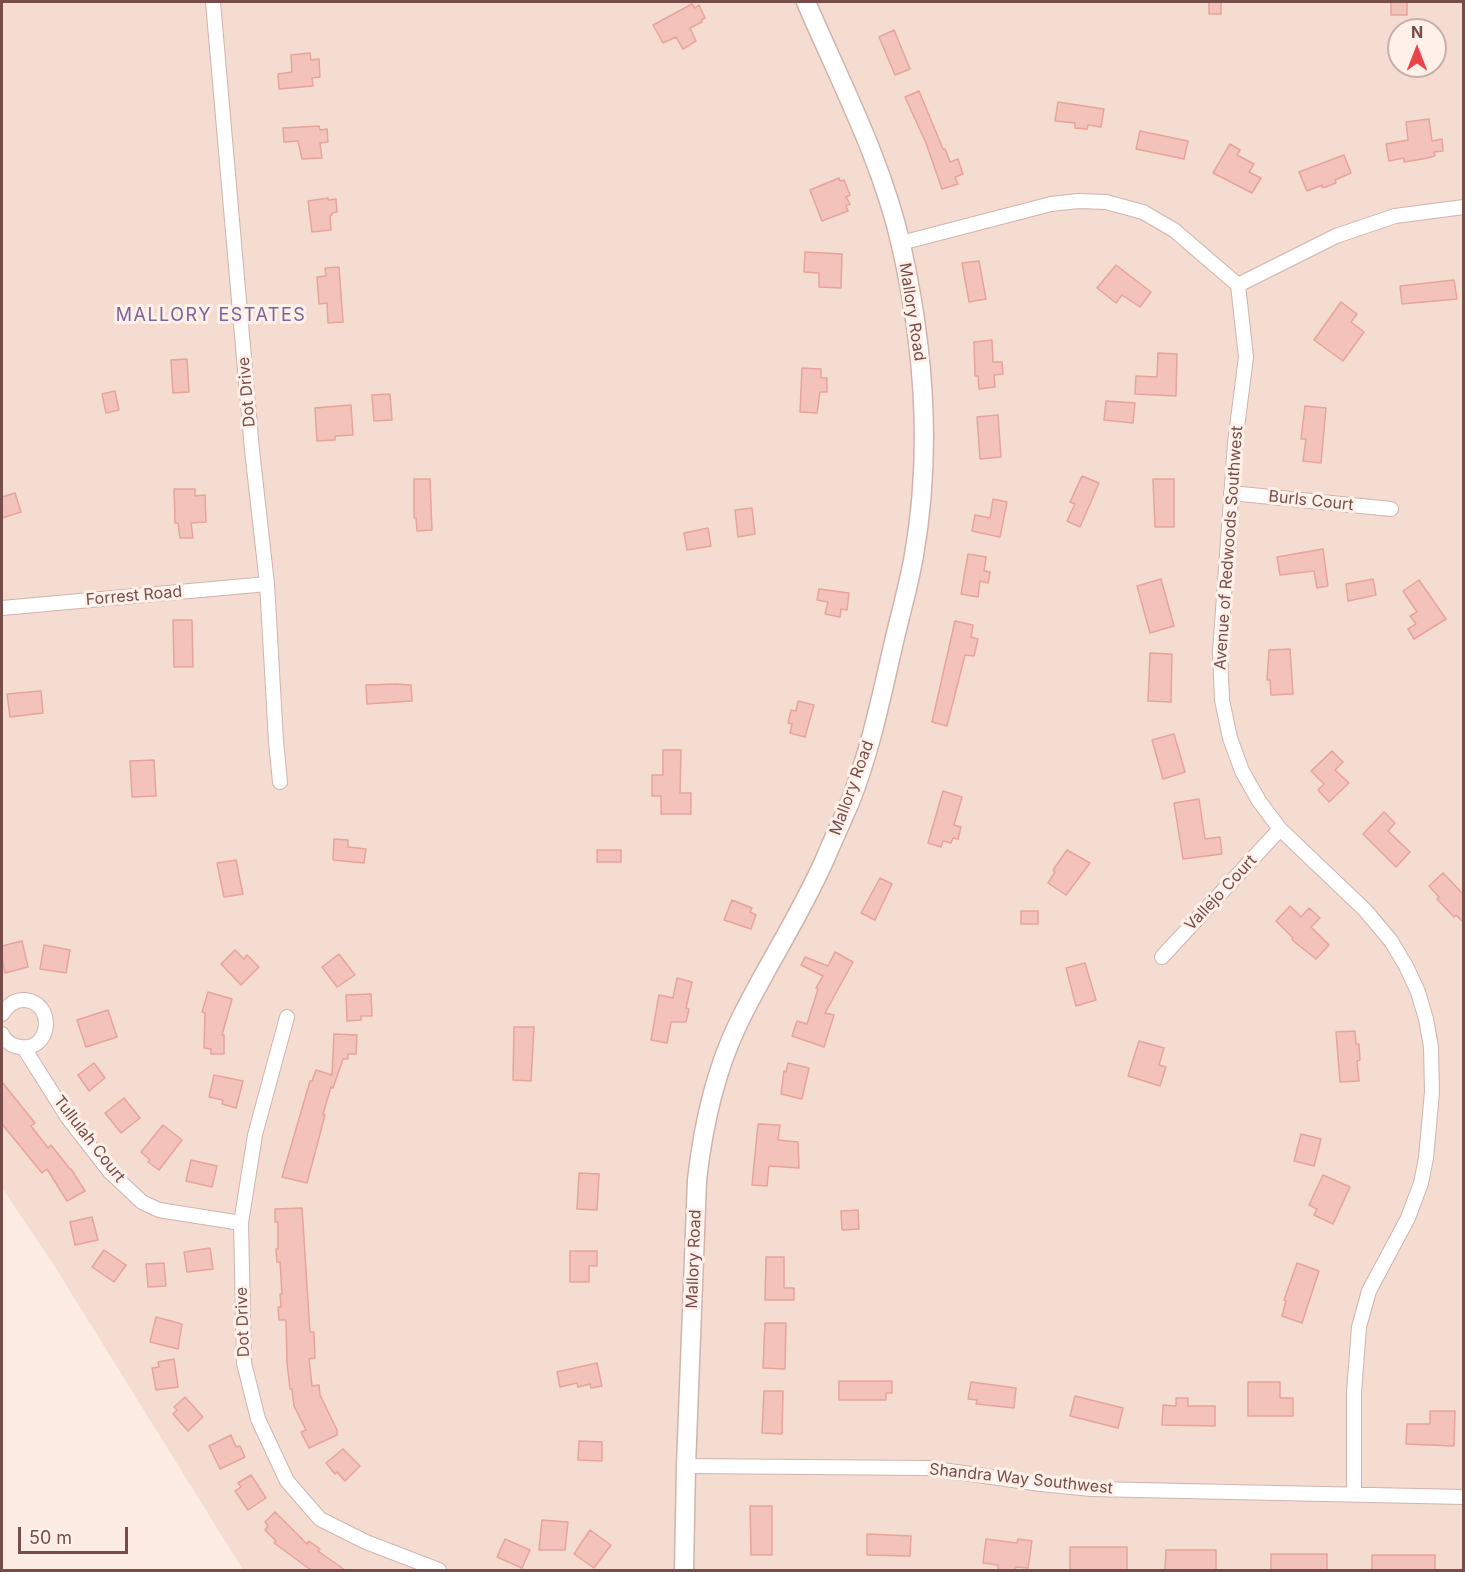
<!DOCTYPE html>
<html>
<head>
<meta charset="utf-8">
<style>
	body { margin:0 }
	#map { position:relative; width:1465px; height:1572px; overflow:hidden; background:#fdece3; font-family:Inter,sans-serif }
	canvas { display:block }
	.frame { position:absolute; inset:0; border:3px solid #764d48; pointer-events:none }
	.north { position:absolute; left:1387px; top:18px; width:60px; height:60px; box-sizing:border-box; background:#fff1ea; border:2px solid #c8afa9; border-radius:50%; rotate:0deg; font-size:16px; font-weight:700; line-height:24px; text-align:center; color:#764d48 }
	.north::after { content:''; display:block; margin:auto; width:21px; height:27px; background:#eb4448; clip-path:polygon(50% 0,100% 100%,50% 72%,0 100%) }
	.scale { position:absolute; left:18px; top:1527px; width:110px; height:27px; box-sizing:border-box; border:3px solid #764d48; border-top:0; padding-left:8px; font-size:18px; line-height:21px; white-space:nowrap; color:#764d48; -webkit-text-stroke:4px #fff1ea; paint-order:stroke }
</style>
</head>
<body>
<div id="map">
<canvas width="1465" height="1572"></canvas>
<div class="frame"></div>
<div class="north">N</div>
<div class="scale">50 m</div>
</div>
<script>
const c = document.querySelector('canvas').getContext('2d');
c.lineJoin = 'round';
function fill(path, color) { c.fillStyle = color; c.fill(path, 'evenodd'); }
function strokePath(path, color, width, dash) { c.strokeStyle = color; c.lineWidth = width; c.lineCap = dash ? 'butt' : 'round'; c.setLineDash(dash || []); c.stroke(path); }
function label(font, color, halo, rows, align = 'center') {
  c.font = font + ' Inter,sans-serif'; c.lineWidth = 6; c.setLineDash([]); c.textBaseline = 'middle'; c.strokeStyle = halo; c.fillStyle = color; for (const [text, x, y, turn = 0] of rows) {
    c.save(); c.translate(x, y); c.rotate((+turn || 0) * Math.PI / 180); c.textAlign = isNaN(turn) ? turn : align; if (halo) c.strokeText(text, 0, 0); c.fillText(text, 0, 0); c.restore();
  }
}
const residential = new Path2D(`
	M 2,2 L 1463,2 L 1463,1570 L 243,1570 L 55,1267 L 2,1188 ZM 1399,30 L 1435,30 L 1435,66 L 1399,66 Z`);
const building = new Path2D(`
	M 1209,2 L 1221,2 L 1221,14 L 1209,14 Z
	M 1391,2 L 1407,2 L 1407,15 L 1391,15 Z
	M 692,4 L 695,8 L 699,5 L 705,18 L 701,20 L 702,22 L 690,28 L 696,41 L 683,49 L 676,37 L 663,43 L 653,25 Z
	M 894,30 L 910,69 L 895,75 L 879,37 Z
	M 310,53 L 311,60 L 319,59 L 320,77 L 312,78 L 313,86 L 279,89 L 278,74 L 292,72 L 291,55 Z
	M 919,91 L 943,149 L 945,149 L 950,162 L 958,159 L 963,174 L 955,177 L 958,184 L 942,189 L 926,143 L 905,97 Z
	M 1058,102 L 1104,109 L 1101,127 L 1088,125 L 1087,129 L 1075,128 L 1075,123 L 1055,121 Z
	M 1429,119 L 1432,141 L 1442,139 L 1443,151 L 1434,152 L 1435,156 L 1423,159 L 1404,162 L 1404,158 L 1389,161 L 1386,144 L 1408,140 L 1406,122 Z
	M 319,126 L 320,130 L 327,129 L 328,142 L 320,143 L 322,158 L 302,159 L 298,141 L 284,142 L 283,128 Z
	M 1140,131 L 1188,141 L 1184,159 L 1136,149 Z
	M 1230,144 L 1240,150 L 1237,155 L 1254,164 L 1249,172 L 1261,178 L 1252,193 L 1213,173 Z
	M 1344,155 L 1351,173 L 1335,180 L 1336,183 L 1323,188 L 1322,185 L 1307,191 L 1299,172 Z
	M 839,178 L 840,181 L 844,180 L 850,195 L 846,197 L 850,204 L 846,206 L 848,211 L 822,221 L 810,190 Z
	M 328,198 L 328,200 L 336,199 L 337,212 L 332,213 L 332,215 L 330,216 L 331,230 L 312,232 L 308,201 Z
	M 805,252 L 842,254 L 841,288 L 819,287 L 819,273 L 804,272 Z
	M 979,261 L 986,299 L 969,302 L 962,263 Z
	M 1116,265 L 1151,292 L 1140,307 L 1122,295 L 1116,303 L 1097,288 Z
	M 339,267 L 343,322 L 328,323 L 327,303 L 319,304 L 317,277 L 326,276 L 325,268 Z
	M 1454,280 L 1457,299 L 1402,304 L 1400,286 Z
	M 1341,302 L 1357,314 L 1351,322 L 1364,332 L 1343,361 L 1314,340 Z
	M 992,340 L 993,362 L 1002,362 L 1003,374 L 994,375 L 995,387 L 979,389 L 978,376 L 975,376 L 974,342 Z
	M 1158,353 L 1177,354 L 1176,396 L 1135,394 L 1136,376 L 1157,377 Z
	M 187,359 L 189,392 L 173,393 L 171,360 Z
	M 802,368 L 821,369 L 821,378 L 827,378 L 827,392 L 820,392 L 817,413 L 800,412 Z
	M 115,391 L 119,410 L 106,413 L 102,394 Z
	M 390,394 L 392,420 L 374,421 L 372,395 Z
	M 1106,401 L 1135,403 L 1133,423 L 1104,420 Z
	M 351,405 L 353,435 L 335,436 L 335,440 L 317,441 L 315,408 Z
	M 1305,406 L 1326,408 L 1321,463 L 1303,461 L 1306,439 L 1301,439 Z
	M 998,415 L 1001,457 L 980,459 L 977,417 Z
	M 1082,476 L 1099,483 L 1080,527 L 1067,521 L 1075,504 L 1070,502 Z
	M 414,479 L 430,479 L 432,530 L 417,531 L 416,518 L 414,518 Z
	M 1153,479 L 1174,479 L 1174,527 L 1155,527 Z
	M 174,489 L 195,489 L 195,496 L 205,495 L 206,522 L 191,523 L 193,538 L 180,538 L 178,523 L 175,523 Z
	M 15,493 L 21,512 L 2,518 L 2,497 Z
	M 993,499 L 1007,502 L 1000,537 L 972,531 L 975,515 L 990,518 Z
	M 752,508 L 755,534 L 738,537 L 735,510 Z
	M 708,528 L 711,546 L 687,550 L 684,533 Z
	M 1323,549 L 1328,586 L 1317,588 L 1314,571 L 1280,575 L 1277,557 Z
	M 968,554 L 986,557 L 984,571 L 990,572 L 988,583 L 980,581 L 978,597 L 961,594 Z
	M 1161,579 L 1174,626 L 1150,633 L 1137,586 Z
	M 1373,579 L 1376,595 L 1348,601 L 1346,584 Z
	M 1419,580 L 1446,619 L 1414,639 L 1408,629 L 1416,624 L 1410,616 L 1417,612 L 1403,591 Z
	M 819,589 L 849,593 L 847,610 L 841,609 L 840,617 L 825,614 L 828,602 L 817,600 Z
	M 173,620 L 192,620 L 193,667 L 174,667 Z
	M 955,621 L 973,625 L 971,637 L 978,639 L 974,656 L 965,655 L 947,726 L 932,722 Z
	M 1290,649 L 1293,694 L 1271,695 L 1270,680 L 1267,680 L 1269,650 Z
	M 1150,653 L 1172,654 L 1171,702 L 1148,701 Z
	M 396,684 L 411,685 L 412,701 L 367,704 L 366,685 Z
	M 41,691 L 43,713 L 10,717 L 7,694 Z
	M 798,701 L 814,705 L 805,737 L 790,733 L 792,724 L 788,723 L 791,710 L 796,711 Z
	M 1174,734 L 1185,772 L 1163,779 L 1152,740 Z
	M 663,750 L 681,750 L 680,793 L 691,793 L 691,814 L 661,814 L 661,796 L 652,796 L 652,775 L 663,775 Z
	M 1332,751 L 1343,762 L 1335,770 L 1349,783 L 1329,802 L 1318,790 L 1324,784 L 1311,771 Z
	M 154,760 L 156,796 L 132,797 L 130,761 Z
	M 943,791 L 962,797 L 954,825 L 961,827 L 958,839 L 953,838 L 951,843 L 943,841 L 941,847 L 928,843 Z
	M 1199,799 L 1205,839 L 1220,837 L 1222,854 L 1183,859 L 1174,803 Z
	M 1384,812 L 1395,823 L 1388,831 L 1410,852 L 1396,867 L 1363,834 Z
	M 334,839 L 348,840 L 348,847 L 366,849 L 364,863 L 333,860 Z
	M 597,850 L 621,850 L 621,862 L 597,862 Z
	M 1067,850 L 1090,863 L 1066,895 L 1048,883 L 1055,872 L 1053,870 Z
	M 236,860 L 243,894 L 224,897 L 217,863 Z
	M 1443,873 L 1464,895 L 1464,923 L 1456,915 L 1454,917 L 1437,899 L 1439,897 L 1429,886 Z
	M 880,878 L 892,884 L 875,920 L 861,913 Z
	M 732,900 L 752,908 L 750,912 L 756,915 L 751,929 L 724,920 Z
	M 1290,906 L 1301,917 L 1309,908 L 1320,918 L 1311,927 L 1329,945 L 1316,959 L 1292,940 L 1293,938 L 1276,921 Z
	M 1021,911 L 1038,911 L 1038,924 L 1021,924 Z
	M 22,941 L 28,967 L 5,973 L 2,958 L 2,946 Z
	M 44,945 L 70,950 L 66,973 L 40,969 Z
	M 235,950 L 244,959 L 247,955 L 259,967 L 241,985 L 221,964 Z
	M 835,952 L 853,962 L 825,1013 L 834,1015 L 824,1047 L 792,1036 L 797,1021 L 807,1024 L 818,989 L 816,988 L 823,976 L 801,965 L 805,957 L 828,966 Z
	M 339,954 L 355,975 L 337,987 L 322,967 Z
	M 1085,963 L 1096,1000 L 1076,1006 L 1066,968 Z
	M 677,978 L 692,982 L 686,1008 L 689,1009 L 686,1022 L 671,1022 L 667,1043 L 651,1040 L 659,995 L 673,998 Z
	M 208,992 L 232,999 L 222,1035 L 224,1035 L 224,1054 L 211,1054 L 211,1049 L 204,1048 L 205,1013 L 202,1012 Z
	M 371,994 L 372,1016 L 361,1016 L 361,1020 L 347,1021 L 346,995 Z
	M 108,1010 L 117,1037 L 86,1047 L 77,1020 Z
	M 514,1027 L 534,1027 L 531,1081 L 513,1080 Z
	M 1355,1031 L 1356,1044 L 1359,1044 L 1360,1060 L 1357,1061 L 1359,1081 L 1340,1082 L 1336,1032 Z
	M 334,1034 L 357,1035 L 356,1054 L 348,1054 L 348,1059 L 343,1059 L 333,1088 L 331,1087 L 323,1114 L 325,1115 L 307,1183 L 282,1177 L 310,1081 L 312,1081 L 316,1070 L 332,1075 Z
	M 1139,1041 L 1164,1048 L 1159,1065 L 1166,1067 L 1160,1086 L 1128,1076 Z
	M 94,1063 L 105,1078 L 89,1091 L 78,1075 Z
	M 788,1063 L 809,1068 L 802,1099 L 781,1094 L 784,1071 L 786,1072 Z
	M 214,1075 L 243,1081 L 236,1108 L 222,1104 L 223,1100 L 209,1097 Z
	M 2,1082 L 35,1123 L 31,1126 L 48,1148 L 51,1145 L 70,1169 L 71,1169 L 85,1191 L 67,1201 L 47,1169 L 42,1173 L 2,1124 Z
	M 124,1098 L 140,1118 L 121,1133 L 105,1113 Z
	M 758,1124 L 780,1125 L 778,1140 L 798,1142 L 799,1168 L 769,1166 L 767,1186 L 752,1185 Z
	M 163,1125 L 182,1140 L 159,1170 L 148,1162 L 150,1160 L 141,1152 Z
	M 1301,1134 L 1321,1139 L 1314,1166 L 1294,1161 Z
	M 191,1160 L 217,1166 L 212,1187 L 186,1181 Z
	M 579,1173 L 599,1174 L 597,1210 L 577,1209 Z
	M 1323,1175 L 1350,1187 L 1333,1224 L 1314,1215 L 1317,1209 L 1309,1205 Z
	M 302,1208 L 310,1332 L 314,1332 L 315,1358 L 309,1359 L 312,1386 L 319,1385 L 320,1395 L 337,1430 L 337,1435 L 309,1448 L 301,1432 L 306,1430 L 294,1406 L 292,1389 L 290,1389 L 287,1363 L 286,1320 L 279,1320 L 278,1307 L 281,1307 L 280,1294 L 282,1294 L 280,1262 L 277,1262 L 276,1249 L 278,1249 L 278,1222 L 275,1222 L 275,1209 Z
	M 858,1210 L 859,1229 L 842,1230 L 841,1211 Z
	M 92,1217 L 98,1240 L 75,1245 L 70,1222 Z
	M 210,1248 L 213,1269 L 187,1272 L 184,1252 Z
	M 104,1250 L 126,1265 L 114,1282 L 92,1267 Z
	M 570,1251 L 597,1251 L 597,1266 L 589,1266 L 589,1282 L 570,1282 Z
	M 766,1257 L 784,1257 L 784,1288 L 794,1288 L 794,1300 L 765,1300 Z
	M 164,1263 L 166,1286 L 148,1287 L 146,1264 Z
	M 1297,1263 L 1319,1271 L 1302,1323 L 1282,1316 L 1286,1301 L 1284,1300 Z
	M 156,1317 L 182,1324 L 178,1349 L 150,1342 Z
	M 765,1323 L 786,1323 L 785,1369 L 763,1368 Z
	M 174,1359 L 178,1387 L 156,1390 L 152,1368 L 159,1367 L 158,1362 Z
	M 597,1363 L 602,1386 L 591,1388 L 590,1384 L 578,1387 L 577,1383 L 560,1387 L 557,1372 Z
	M 839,1381 L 892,1381 L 892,1393 L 886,1393 L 886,1400 L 839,1400 Z
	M 971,1382 L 1016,1388 L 1014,1408 L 976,1404 L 977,1400 L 968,1399 Z
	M 1248,1382 L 1280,1382 L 1280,1398 L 1293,1398 L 1293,1416 L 1248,1416 Z
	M 764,1391 L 783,1391 L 782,1434 L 762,1433 Z
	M 1075,1396 L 1123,1408 L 1118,1428 L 1070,1416 Z
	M 185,1397 L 203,1417 L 188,1431 L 173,1414 L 177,1410 L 174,1407 Z
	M 1176,1398 L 1188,1398 L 1188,1406 L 1215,1406 L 1215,1426 L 1162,1425 L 1163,1405 L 1176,1406 Z
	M 1430,1411 L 1455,1411 L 1454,1446 L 1406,1444 L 1407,1424 L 1430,1424 Z
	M 231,1435 L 236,1447 L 240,1446 L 245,1457 L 220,1469 L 209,1446 Z
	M 579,1441 L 602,1442 L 602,1461 L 578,1460 Z
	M 343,1449 L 360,1466 L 345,1481 L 337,1472 L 335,1474 L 326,1463 Z
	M 251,1475 L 266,1498 L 248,1510 L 235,1491 L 241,1487 L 238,1483 Z
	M 750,1506 L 772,1506 L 772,1555 L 751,1555 Z
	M 275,1512 L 307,1544 L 309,1541 L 320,1549 L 318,1551 L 345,1570 L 311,1570 L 274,1543 L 276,1541 L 265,1530 L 268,1526 L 265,1522 Z
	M 542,1520 L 568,1522 L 565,1550 L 539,1550 Z
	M 590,1530 L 611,1545 L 594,1568 L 574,1554 Z
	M 867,1534 L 911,1536 L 910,1556 L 867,1555 Z
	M 505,1539 L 530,1550 L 522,1568 L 497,1557 Z
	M 986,1539 L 1017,1543 L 1018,1539 L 1032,1541 L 1028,1568 L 1016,1567 L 1015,1570 L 998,1570 L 998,1565 L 983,1563 Z
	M 1070,1547 L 1127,1547 L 1127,1570 L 1070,1570 Z
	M 1166,1550 L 1216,1550 L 1216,1570 L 1165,1570 Z
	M 1271,1554 L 1327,1554 L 1327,1570 L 1271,1570 Z
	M 1372,1555 L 1435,1555 L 1435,1570 L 1372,1570 Z`);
const minor = new Path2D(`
	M 213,2 L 252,450 L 267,584 L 276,741 L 280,782
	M 901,243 L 1051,204 L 1078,201 L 1106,202 L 1143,212 L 1174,230 L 1238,285 L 1246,357 L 1235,443 L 1220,652 L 1222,700 L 1230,738 L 1242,771 L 1259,801 L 1280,829 L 1365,910 L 1391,941 L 1406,966 L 1418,992 L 1426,1019 L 1431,1047 L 1432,1092 L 1426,1158 L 1421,1183 L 1408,1218 L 1369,1291 L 1359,1327 L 1354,1392 L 1354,1495
	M 1238,285 L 1336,236 L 1395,216 L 1464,207
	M 1231,493 L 1391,509
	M 2,608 L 267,584
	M 1162,957 L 1280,829
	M 2,1014 C 7,1006 14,999 25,1000 C 56,1003 51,1052 20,1047 C 12,1046 5,1041 2,1034
	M 287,1017 L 255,1135 L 241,1223 L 244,1363 L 258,1419 L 287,1481 L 320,1519 L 366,1542 L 439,1570
	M 24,1048 L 68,1118 L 110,1172 L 142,1202 L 159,1210 L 241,1223
	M 686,1466 L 928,1468 L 1041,1484 L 1091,1489 L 1464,1497`);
const tertiary = new Path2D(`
	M 684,1570 L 686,1466 L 697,1180 C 703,1126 714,1074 738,1024 C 765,968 800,916 825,859 C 833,840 842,821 850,802 C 870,752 881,698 893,646 C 900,615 909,585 914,555 C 932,452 924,346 901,245 C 882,161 840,81 806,2`);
const streetNames = [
	["Mallory Road",912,312,81],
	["Dot Drive",247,392,-95],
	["Burls Court",1311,501,6],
	["Avenue of Redwoods Southwest",1229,548,-86],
	["Forrest Road",134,596,-5],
	["Mallory Road",852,788,-70],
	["Vallejo Court",1221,893,-47],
	["Tullulah Court",89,1139,52],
	["Mallory Road",694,1259,-88],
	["Dot Drive",243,1322,-92],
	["Shandra Way Southwest",1021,1479,6]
];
const neighbourhoodNames = [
	["MALLORY ESTATES",211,316]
];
fill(residential, '#f5dcd1');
fill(building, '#f3c2ba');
strokePath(building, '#e6a49a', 1.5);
strokePath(minor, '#d1b3ac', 16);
strokePath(tertiary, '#d1b3ac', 21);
strokePath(minor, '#fff', 14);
strokePath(tertiary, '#fff', 18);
label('16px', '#764d48', '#fff1ea', streetNames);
c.letterSpacing = '1.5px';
label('18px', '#7a6399', '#fff1ea', neighbourhoodNames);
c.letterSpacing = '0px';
</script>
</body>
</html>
